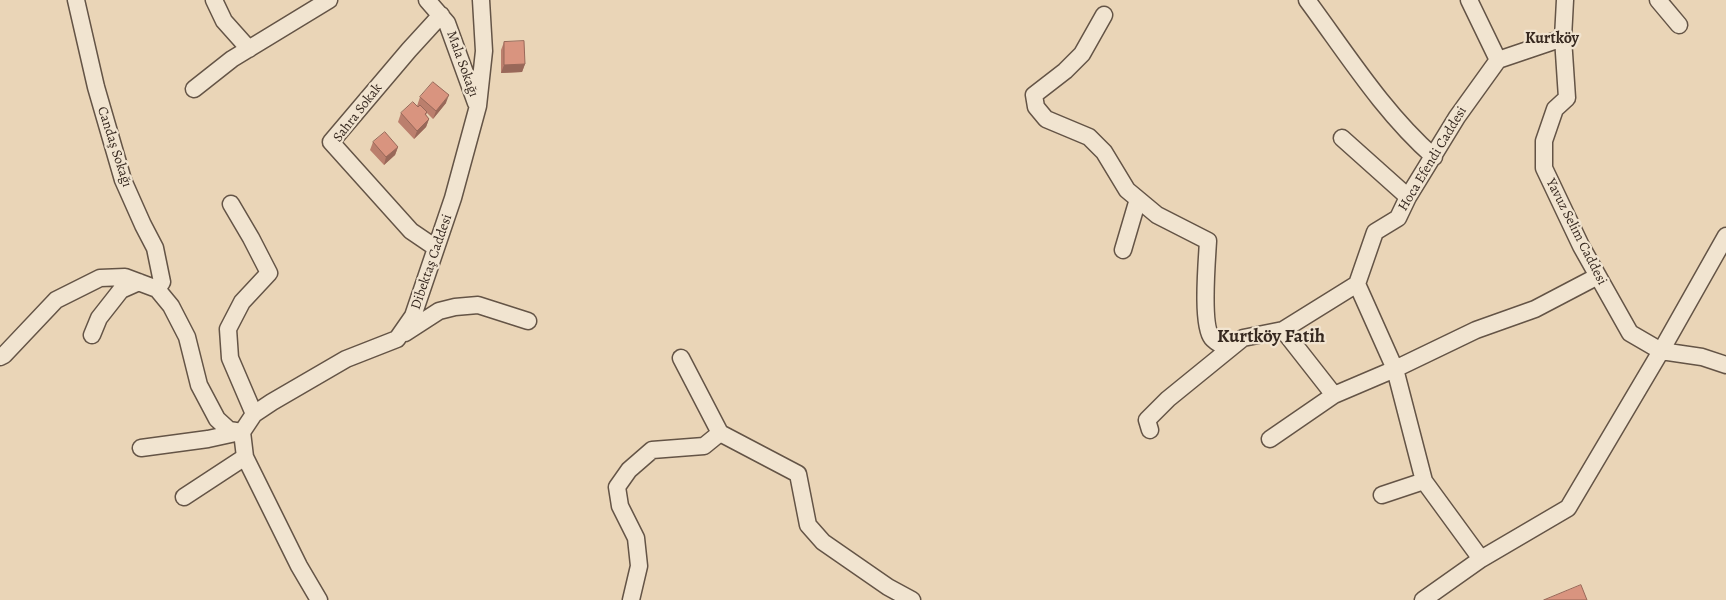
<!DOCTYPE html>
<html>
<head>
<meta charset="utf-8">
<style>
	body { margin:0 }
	canvas { display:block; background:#ead5b7 }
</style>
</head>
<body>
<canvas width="1726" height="600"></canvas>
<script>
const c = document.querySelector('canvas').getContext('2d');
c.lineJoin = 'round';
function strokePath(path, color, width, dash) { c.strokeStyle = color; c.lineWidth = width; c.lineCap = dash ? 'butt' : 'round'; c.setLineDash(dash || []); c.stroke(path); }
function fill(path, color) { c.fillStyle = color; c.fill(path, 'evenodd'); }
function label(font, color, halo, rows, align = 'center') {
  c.font = font + ' Alegreya,serif'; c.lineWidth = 4.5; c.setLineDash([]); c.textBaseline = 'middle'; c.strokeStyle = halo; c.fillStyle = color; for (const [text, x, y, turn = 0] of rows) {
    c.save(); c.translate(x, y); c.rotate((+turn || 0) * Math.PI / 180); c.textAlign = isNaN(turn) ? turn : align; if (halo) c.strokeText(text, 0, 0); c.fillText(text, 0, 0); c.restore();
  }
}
const minor = new Path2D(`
	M 76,0 L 96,87 L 123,180 L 143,225 L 155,248 L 162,282 L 157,289
	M 214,0 L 224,21 L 249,49
	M 427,0 L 447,23 L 476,103
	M 1307,0 C 1347,54 1383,112 1434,157
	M 1469,0 L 1498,60 L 1457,117 L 1408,197 L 1398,218 L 1375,232 L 1357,284 L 1395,369 L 1424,481 L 1481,559
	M 1565,0 L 1563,38 L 1567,98 L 1555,109 L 1544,141 L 1544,168 L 1581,246 L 1630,333 L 1661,351 L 1702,357 L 1726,365
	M 1658,0 L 1679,25
	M 1104,15 L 1082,54 L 1065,71 L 1034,95 L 1036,107 L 1046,119 L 1089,137 L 1104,152 L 1127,190 L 1157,215 L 1208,241 C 1207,260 1201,325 1212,338 C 1216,343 1224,346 1228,349
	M 1498,60 L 1563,38
	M 194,89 L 232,59 L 329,0
	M 1342,138 L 1408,197
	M 231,204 L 251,238 L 269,273 L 242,302 L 228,329 L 230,358 L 254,414
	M 436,248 L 411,231 L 331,142 L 409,50 L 441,15
	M 1123,250 L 1138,199
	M 405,333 L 439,311 L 455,307 L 478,305 L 528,321
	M 92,335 L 99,318 L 121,290 L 139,282
	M 0,357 L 4,355 L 56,300 L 100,278 L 125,277 L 157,289 L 171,306 L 187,337 L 199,385 L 217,419 L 229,430 L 242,432
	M 681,358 L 720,433 L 798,474 L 808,525 L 823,542 L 888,587 L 912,600
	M 1334,395 L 1395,369 L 1476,330 L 1535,309 L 1598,276
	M 1150,430 L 1147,420 L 1168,399 L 1243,338 L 1283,330 L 1357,284
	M 242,432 L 254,414 L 272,402 L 346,359 L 397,339 L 413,316 L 453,198 L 478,106 L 484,51 L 481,0
	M 242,432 L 245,457 L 299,566 L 319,600
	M 1270,439 L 1334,395 L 1283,330
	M 141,448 L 208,439 L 240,432
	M 1382,495 L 1424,481
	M 184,497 L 245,457
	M 631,600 L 639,566 L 636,538 L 620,506 L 617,487 L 629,470 L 652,450 L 704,446 L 720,433
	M 1423,600 L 1481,559 L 1568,508 L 1661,351 L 1726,236`);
const wall = new Path2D(`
	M 504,42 L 525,64 L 522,72 L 501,73 L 501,50 Z
	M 420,97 L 446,103 L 433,119 L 427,113 L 426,115 L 429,119 L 426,127 L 414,139 L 398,122 L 401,113 L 418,106 L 417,106 Z
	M 373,142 L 398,147 L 395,155 L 384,165 L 370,150 Z`);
const shadedWall = new Path2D(`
	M 525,64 L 522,72 L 501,73 L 504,65 Z
	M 449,95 L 446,103 L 433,119 L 436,111 Z
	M 429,119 L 426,127 L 414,139 L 417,131 Z
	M 398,147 L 395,155 L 384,165 L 386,157 Z`);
const building = new Path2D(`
	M 524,41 L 525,64 L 504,65 L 504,42 Z
	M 433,82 L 449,95 L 436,111 L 420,97 Z
	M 413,102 L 418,107 L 420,105 L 427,112 L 425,114 L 429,119 L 417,131 L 401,113 Z
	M 385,132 L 398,147 L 386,157 L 373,142 Z
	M 1581,585 L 1587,600 L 1544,600 Z`);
const streetNames = [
	["Mala Sokağı",462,64,70],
	["Sahra Sokak",358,113,-52],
	["Candaş Sokağı",114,147,72],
	["Hoca Efendi Caddesi",1433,159,-59],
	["Yavuz Selim Caddesi",1576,232,63],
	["Dibektaş Caddesi",432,262,-71]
];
const quarterNames = [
	["Kurtköy",1552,39]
];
const districtNames = [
	["Kurtköy Fatih",1271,337]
];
strokePath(minor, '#645446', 19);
strokePath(minor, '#f1e4d0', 16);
fill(wall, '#bb7f6d');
fill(shadedWall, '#986859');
fill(building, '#d9947f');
strokePath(building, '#986859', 1);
label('14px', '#372920', '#f1e4d0', streetNames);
label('bold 16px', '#372920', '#f1e4d0', quarterNames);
label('bold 19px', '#372920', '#f1e4d0', districtNames);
</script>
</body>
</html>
